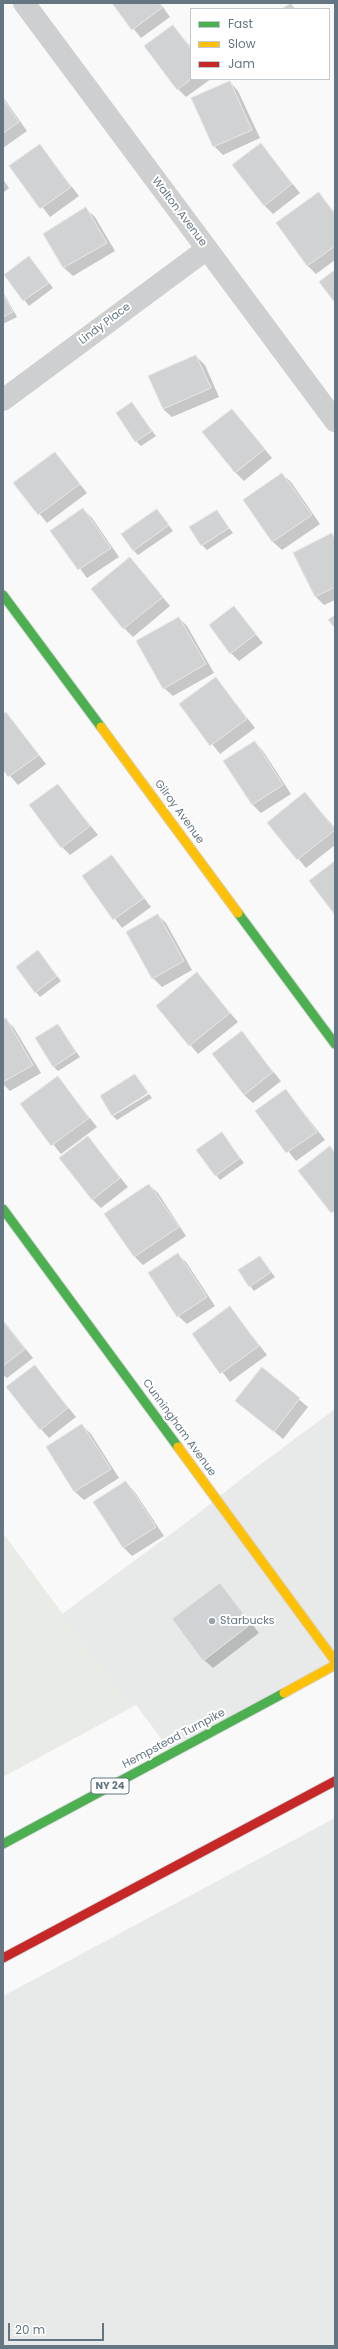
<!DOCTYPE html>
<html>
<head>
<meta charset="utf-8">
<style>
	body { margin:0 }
	#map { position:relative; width:338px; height:2349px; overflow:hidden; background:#f9f9f9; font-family:Poppins,sans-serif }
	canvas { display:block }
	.frame { position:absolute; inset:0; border:4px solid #657683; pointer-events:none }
	.legend { position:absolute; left:190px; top:8px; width:140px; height:72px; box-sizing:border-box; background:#fff; border:1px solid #c1c8cd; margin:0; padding:5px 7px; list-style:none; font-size:12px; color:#657683 }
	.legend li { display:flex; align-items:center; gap:8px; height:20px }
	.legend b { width:20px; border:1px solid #c1c8cd }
	.scale { position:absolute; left:8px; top:2323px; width:96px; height:18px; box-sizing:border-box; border:2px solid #657683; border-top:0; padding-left:5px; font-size:12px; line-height:14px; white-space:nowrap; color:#657683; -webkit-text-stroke:3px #fff; paint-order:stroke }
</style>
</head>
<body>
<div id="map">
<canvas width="338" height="2349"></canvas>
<div class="frame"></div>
<ul class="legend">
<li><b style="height:5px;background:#4caf50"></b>Fast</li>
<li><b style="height:5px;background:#ffc107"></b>Slow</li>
<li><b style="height:5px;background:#c62828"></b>Jam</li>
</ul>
<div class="scale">20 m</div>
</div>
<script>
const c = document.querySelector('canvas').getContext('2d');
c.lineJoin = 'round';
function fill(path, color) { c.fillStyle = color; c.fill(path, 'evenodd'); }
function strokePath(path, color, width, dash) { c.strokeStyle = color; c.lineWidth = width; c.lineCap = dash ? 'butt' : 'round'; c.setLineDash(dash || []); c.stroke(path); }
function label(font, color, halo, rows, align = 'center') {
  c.font = font + ' Poppins,sans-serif'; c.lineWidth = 4; c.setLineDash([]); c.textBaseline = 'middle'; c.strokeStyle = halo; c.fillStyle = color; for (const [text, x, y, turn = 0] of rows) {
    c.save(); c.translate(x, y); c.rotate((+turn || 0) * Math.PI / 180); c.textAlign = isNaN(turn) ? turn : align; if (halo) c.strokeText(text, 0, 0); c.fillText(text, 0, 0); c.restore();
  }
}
const built = new Path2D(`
	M 335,1409 L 335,1665 L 172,1753 L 136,1705 L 129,1704 L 62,1614 L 195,1516 L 245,1476 Z
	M 335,1818 L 335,2346 L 3,2346 L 3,1996 Z`);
const green = new Path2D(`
	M 3,1533 L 129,1704 L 136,1705 L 3,1777 Z`);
const shadow = new Path2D(`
	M 113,3 L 160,3 L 170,17 L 141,38 Z
	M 173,26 L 191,47 L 191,79 L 211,79 L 186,97 L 178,89 Z
	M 230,82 L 238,91 L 260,138 L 223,155 L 214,146 Z
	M 3,97 L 27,131 L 3,148 Z
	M 261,145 L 300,193 L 273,214 L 264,205 Z
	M 40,146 L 79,196 L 50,217 L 11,166 Z
	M 3,179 L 9,188 L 3,193 Z
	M 319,193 L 335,213 L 335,260 L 316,274 L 307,265 Z
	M 86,209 L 95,217 L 115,251 L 73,276 L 64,268 L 44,234 Z
	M 33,262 L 53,288 L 29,306 L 5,275 Z
	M 3,292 L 17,317 L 3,324 Z
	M 196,356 L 205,365 L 219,397 L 172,417 L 163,409 L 149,377 Z
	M 132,404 L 156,436 L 141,446 L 136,441 Z
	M 232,410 L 272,458 L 244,481 L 235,472 Z
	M 55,453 L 87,493 L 47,523 L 15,484 Z
	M 282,474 L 291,482 L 320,524 L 282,550 L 273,542 L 244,500 Z
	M 83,509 L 92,518 L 119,557 L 87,578 L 52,531 Z
	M 157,510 L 173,531 L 138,555 L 133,550 Z
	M 216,511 L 233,533 L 207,550 L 202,545 Z
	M 332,535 L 335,538 L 335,600 L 324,605 L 316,597 L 295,553 Z
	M 130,558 L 170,606 L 133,637 L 124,628 Z
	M 234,608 L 263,643 L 239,661 L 231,653 Z
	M 179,618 L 187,626 L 214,673 L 173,696 L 164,688 Z
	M 216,678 L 255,728 L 220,754 L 181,704 Z
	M 6,713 L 46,764 L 18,785 L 3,768 L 3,715 Z
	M 255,742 L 263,751 L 291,794 L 261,813 L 252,804 Z
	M 58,785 L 98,835 L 70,855 L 62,847 Z
	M 305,793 L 335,828 L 335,845 L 306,868 L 268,823 Z
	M 112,856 L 151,907 L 122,928 L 83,877 Z
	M 158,915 L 166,923 L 192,970 L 162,987 L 153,978 Z
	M 38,952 L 61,981 L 40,997 L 36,992 Z
	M 197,974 L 238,1022 L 198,1054 L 157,1006 Z
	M 6,1019 L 14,1028 L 41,1073 L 10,1091 L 3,1084 L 3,1021 Z
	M 58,1025 L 80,1057 L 58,1071 L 53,1066 Z
	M 241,1033 L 281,1081 L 253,1103 L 244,1095 Z
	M 135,1075 L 148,1092 L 112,1114 Z
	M 58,1078 L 97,1127 L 61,1154 L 21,1105 Z
	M 286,1090 L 325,1140 L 296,1161 L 257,1111 Z
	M 149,1094 L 152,1098 L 117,1120 L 113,1116 Z
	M 221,1133 L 244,1163 L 220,1180 L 216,1175 Z
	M 88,1137 L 128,1187 L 101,1208 L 92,1199 Z
	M 149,1185 L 158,1193 L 186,1236 L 143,1265 L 135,1257 L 106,1214 Z
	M 177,1254 L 186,1262 L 215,1306 L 187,1324 L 178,1316 Z
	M 260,1257 L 275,1277 L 254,1291 L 250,1286 Z
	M 230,1307 L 267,1355 L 230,1382 L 193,1334 Z
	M 3,1320 L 33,1358 L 7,1378 L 3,1375 Z
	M 35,1366 L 76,1417 L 49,1438 L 41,1429 Z
	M 262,1369 L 308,1407 L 283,1439 L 236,1400 Z
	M 82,1425 L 91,1434 L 119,1478 L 84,1500 L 75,1492 L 47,1448 Z
	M 126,1482 L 134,1491 L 164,1536 L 132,1556 L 124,1548 L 94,1503 Z
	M 220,1584 L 259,1633 L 213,1668 L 204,1660 Z`);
const building = new Path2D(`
	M 112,3 L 159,3 L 162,8 L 132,30 Z
	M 291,3 L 295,9 L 282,9 Z
	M 173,25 L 191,49 L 191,79 L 177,90 L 144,46 Z
	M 230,81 L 252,130 L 213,147 L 191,98 Z
	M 3,99 L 19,122 L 3,133 Z
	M 261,143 L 292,184 L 264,206 L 232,165 Z
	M 40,144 L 71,187 L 40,209 L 9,166 Z
	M 319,192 L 335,215 L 335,246 L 307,266 L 276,223 Z
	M 86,207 L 107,243 L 63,268 L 43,234 Z
	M 29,256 L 49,283 L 23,301 L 4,275 Z
	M 335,270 L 335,303 L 319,282 Z
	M 3,294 L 13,312 L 3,317 Z
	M 196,355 L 211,388 L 163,409 L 148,376 Z
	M 132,402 L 152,431 L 135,442 L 116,413 Z
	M 232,409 L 265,449 L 235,473 L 202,432 Z
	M 55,452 L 80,484 L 38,515 L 13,483 Z
	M 282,473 L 312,515 L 272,542 L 243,500 Z
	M 83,508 L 111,548 L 78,570 L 50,531 Z
	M 157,509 L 169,525 L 133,551 L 121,534 Z
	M 217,510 L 229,528 L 201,546 L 189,527 Z
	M 332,533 L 335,540 L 335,587 L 315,597 L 293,553 Z
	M 130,557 L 163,597 L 123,629 L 91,589 Z
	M 234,606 L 256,634 L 230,654 L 209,625 Z
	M 335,615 L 335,628 L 328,620 Z
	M 179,617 L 206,664 L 163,689 L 136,641 Z
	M 216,677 L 247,719 L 210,746 L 179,704 Z
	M 6,712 L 39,755 L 8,777 L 3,770 L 3,714 Z
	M 255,741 L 283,785 L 252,805 L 223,761 Z
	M 58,784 L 90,826 L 61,848 L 29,805 Z
	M 305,792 L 335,830 L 297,860 L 267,823 Z
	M 112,855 L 144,898 L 113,920 L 82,876 Z
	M 335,861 L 335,915 L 309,881 Z
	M 158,914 L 184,961 L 152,979 L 126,932 Z
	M 38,950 L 57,976 L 35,993 L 16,967 Z
	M 197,972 L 230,1013 L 189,1046 L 156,1006 Z
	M 6,1018 L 33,1065 L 3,1082 L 3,1020 Z
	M 58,1024 L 76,1052 L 53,1067 L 35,1038 Z
	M 242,1031 L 273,1072 L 244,1095 L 212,1054 Z
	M 135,1074 L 148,1093 L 112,1116 L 100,1096 Z
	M 58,1076 L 89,1118 L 51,1146 L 20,1104 Z
	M 286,1089 L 317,1132 L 286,1153 L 255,1111 Z
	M 222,1132 L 240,1158 L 215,1176 L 196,1150 Z
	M 88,1136 L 120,1178 L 92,1200 L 59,1158 Z
	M 330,1146 L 335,1153 L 335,1211 L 331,1213 L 298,1171 Z
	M 149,1184 L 179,1227 L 134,1257 L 104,1214 Z
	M 178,1253 L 207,1297 L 177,1317 L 148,1273 Z
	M 260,1256 L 271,1272 L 249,1287 L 238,1270 Z
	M 230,1306 L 259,1346 L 220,1374 L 192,1334 Z
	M 3,1321 L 25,1349 L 3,1366 Z
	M 35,1365 L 68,1408 L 40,1430 L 6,1387 Z
	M 262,1367 L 300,1398 L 274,1432 L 235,1401 Z
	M 82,1424 L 111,1469 L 74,1492 L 46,1447 Z
	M 126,1481 L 156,1527 L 123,1548 L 93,1502 Z
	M 220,1583 L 251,1624 L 203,1661 L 172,1619 Z`);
const street = new Path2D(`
	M 24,3 L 335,421
	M 3,400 L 207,249`);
const fast = new Path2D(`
	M 3,595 L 101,727
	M 238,913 L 335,1044
	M 3,1209 L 178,1447
	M 3,1844 L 284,1693`);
const slow = new Path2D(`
	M 101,727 L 238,913
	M 178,1447 L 335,1661
	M 284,1693 L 335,1665`);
const jam = new Path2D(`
	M 3,1958 L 335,1781`);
const markers = [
	[212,1621,4,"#99a4ac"]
];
const shields = [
	[110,1786,38]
];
const shieldNames = [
	["NY 24",110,1786]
];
const streetNames = [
	["Walton Avenue",179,212,53],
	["Lindy Place",105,324,-37],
	["Gilroy Avenue",179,812,54],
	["Cunningham Avenue",179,1428,54],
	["Hempstead Turnpike",174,1739,-28]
];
const poiNames = [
	["Starbucks",220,1621]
];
fill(built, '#e8e9e9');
fill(green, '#e8ebe6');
fill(shadow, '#0003');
fill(building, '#d0d2d3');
strokePath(building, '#e8e8e8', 1);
strokePath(fast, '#d5d6d7', 11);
strokePath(slow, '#d5d6d7', 11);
strokePath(jam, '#d5d6d7', 11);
strokePath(street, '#cecfd0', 22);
strokePath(fast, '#4caf50', 9);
strokePath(slow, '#ffc107', 9);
strokePath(jam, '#c62828', 9);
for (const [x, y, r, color] of markers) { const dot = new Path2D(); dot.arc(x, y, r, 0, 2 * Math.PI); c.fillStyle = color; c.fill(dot); strokePath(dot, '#fff', 1.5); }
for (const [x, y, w] of shields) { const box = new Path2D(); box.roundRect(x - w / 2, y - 8, w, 16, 3); c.fillStyle = '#fff'; c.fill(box); strokePath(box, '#657683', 1); }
label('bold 10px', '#657683', null, shieldNames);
label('11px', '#657683', '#fff', streetNames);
label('11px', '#657683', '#fff', poiNames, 'left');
</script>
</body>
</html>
